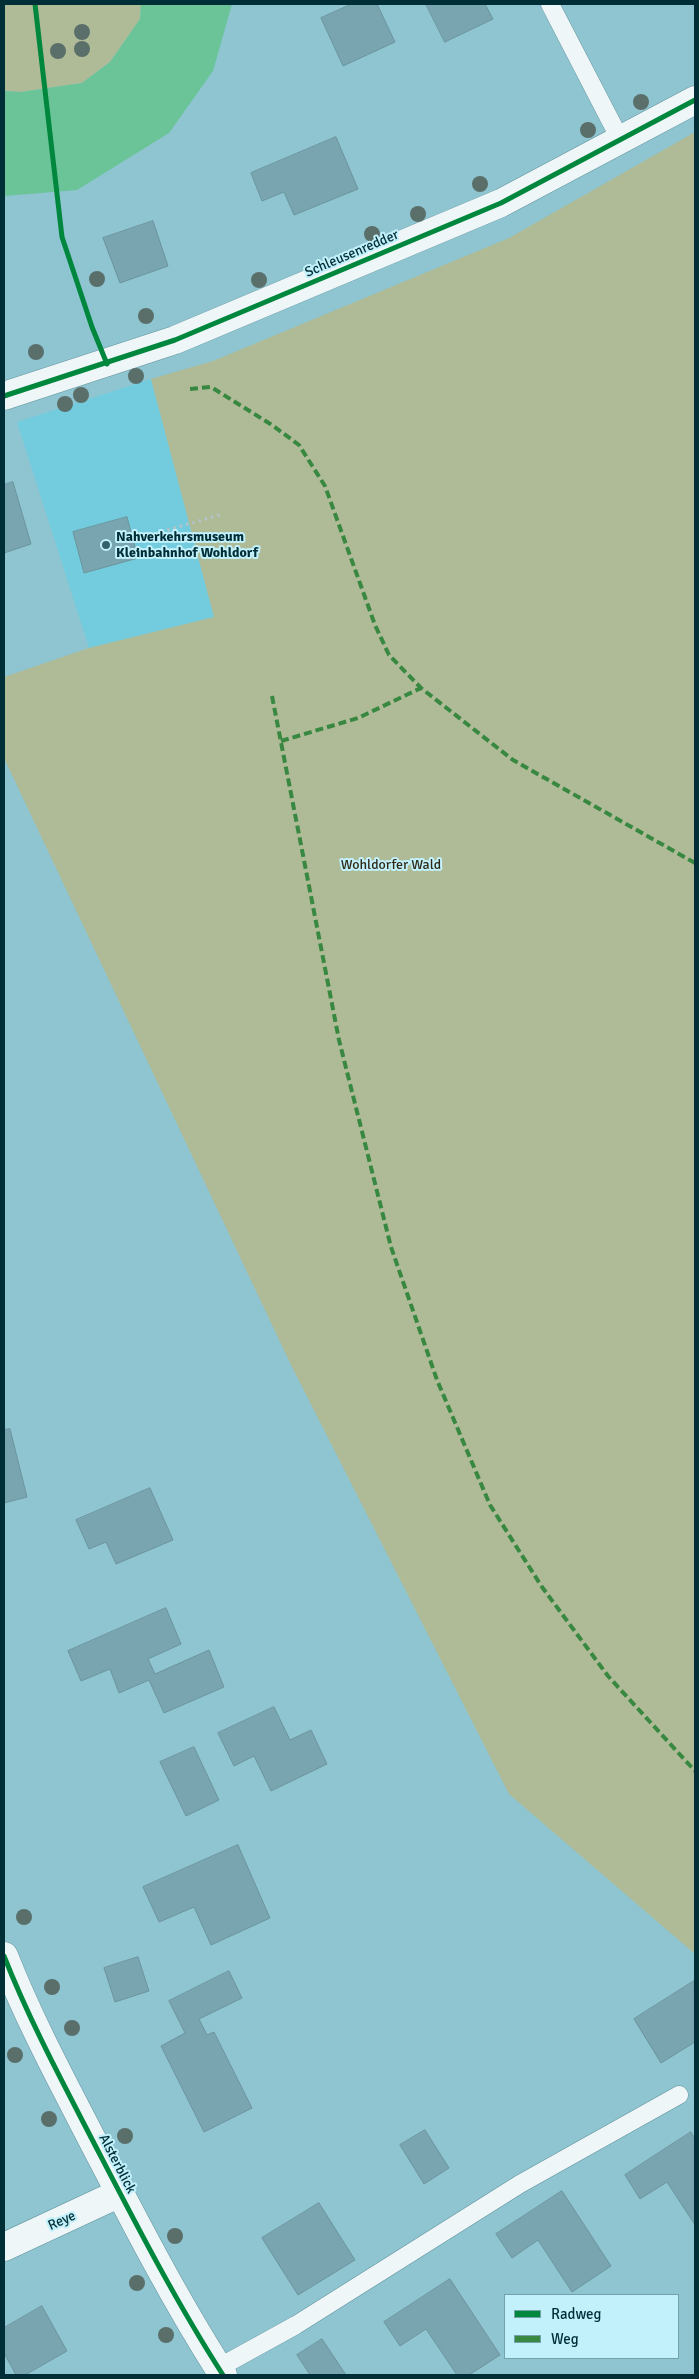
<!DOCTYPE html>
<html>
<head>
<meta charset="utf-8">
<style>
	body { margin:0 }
	#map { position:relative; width:699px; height:2379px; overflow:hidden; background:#8ec5d1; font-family:Signika,sans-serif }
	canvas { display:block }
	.frame { position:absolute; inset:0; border:5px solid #002e36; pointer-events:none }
	.legend { position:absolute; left:504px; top:2294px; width:175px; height:65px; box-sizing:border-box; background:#c2f0fb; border:1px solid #74a2ac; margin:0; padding:6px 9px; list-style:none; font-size:15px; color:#002e36 }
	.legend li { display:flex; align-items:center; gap:10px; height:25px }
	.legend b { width:25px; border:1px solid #74a2ac }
</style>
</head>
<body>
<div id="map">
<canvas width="699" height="2379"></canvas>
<div class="frame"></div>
<ul class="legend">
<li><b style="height:6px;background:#00873e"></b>Radweg</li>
<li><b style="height:6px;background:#398841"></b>Weg</li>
</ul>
</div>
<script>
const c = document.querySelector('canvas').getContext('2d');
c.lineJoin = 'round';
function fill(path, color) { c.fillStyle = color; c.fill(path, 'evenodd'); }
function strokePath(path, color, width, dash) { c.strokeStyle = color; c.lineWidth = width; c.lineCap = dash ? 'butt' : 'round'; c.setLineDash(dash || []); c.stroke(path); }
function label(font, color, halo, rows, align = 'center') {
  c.font = font + ' Signika,sans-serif'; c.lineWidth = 4; c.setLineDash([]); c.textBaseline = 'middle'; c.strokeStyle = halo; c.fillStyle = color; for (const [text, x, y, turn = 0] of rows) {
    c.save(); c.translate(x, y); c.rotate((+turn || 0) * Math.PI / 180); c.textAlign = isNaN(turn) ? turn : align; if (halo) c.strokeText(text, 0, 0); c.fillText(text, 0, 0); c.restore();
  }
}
const built = new Path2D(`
	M 151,379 L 214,617 L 89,648 L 17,422 Z`);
const green = new Path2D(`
	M 4,4 L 141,4 L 140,19 L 110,62 L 82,83 L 21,92 L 4,91 Z
	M 695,132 L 695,1954 L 509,1794 L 291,1365 L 4,758 L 4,677 L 89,648 L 214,617 L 151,379 L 213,361 L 509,238 Z`);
const water = new Path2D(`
	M 141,4 L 232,4 L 213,71 L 169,133 L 77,190 L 4,196 L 4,91 L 21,92 L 82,83 L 110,62 L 140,19 Z`);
const building = new Path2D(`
	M 352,4 L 377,4 L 395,42 L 343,66 L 321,18 Z
	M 426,4 L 485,4 L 493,19 L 445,42 Z
	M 336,137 L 358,189 L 294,215 L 284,192 L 262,201 L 251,173 Z
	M 153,221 L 168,266 L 120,283 L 103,238 Z
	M 13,482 L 31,544 L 4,553 L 4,485 Z
	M 127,517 L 138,558 L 84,573 L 73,532 Z
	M 10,1429 L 27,1497 L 4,1503 L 4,1430 Z
	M 150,1488 L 173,1540 L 116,1564 L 106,1542 L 89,1549 L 76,1520 Z
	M 166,1608 L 181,1644 L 148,1659 L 155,1674 L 209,1650 L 224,1687 L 164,1713 L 149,1680 L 119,1693 L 110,1669 L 81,1681 L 68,1651 Z
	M 274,1707 L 290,1740 L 311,1730 L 327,1764 L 271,1791 L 254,1756 L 234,1766 L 218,1733 Z
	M 194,1747 L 219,1800 L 186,1816 L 160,1762 Z
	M 238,1845 L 270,1918 L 211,1945 L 194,1907 L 159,1922 L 143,1887 Z
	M 138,1957 L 149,1991 L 115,2002 L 104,1968 Z
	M 229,1971 L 242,1998 L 199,2019 L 207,2035 L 214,2032 L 252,2108 L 204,2132 L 161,2046 L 185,2033 L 169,2001 Z
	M 694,1981 L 695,2042 L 661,2063 L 634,2019 Z
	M 425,2130 L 449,2168 L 424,2184 L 400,2145 Z
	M 691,2132 L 695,2139 L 695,2225 L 667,2182 L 640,2199 L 625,2175 Z
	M 562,2191 L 611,2266 L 572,2292 L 538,2240 L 512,2258 L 496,2234 Z
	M 319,2203 L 355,2260 L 298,2295 L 262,2238 Z
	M 450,2279 L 500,2355 L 469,2375 L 457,2375 L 426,2329 L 400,2346 L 384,2322 Z
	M 42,2306 L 67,2351 L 25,2375 L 16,2375 L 4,2353 L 4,2328 Z
	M 322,2339 L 346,2375 L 310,2375 L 297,2355 Z`);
const path = new Path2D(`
	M 136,539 L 223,514`);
const lane = new Path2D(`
	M 550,4 L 621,141
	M 218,2368 L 296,2325 L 520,2184 L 679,2095`);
const street = new Path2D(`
	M 4,396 L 175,340 L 501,203 L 695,100
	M 4,2247 L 120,2193`);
const secondary = new Path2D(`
	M 4,1956 C 30,2022 64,2085 96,2147 C 136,2224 176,2302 223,2375`);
const quiet = new Path2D(`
	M 190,389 L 211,387 L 272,425 L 299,445 L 325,486 L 375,625 L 389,655 L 421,688 L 513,760 L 695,863
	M 272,696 L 339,1040 L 391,1247 L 437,1380 L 490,1505 L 542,1587 L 608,1676 L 695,1771
	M 281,741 L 358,718 L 421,688`);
const cycleway = new Path2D(`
	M 35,4 L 62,237 L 92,327 L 107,364
	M 4,396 L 175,340 L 501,203 L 695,100
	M 4,1956 C 30,2022 64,2085 96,2147 C 136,2224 176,2302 223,2375`);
const trees = [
	[82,32],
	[82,49],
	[58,51],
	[641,102],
	[588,130],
	[480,184],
	[418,214],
	[372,234],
	[97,279],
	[259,280],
	[146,316],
	[36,352],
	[136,376],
	[81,395],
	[65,404],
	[24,1917],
	[52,1987],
	[72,2028],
	[15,2055],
	[49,2119],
	[125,2136],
	[175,2236],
	[137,2283],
	[166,2335]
];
const markers = [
	[106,545,5,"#32636c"]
];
const streetNames = [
	["Schleusenredder",352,254,-23],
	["Alsterblick",117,2164,63],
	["Reye",62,2221,-24]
];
const poiNames = [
	["Nahverkehrsmuseum",116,537],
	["Kleinbahnhof Wohldorf",116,553]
];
const parkNames = [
	["Wohldorfer Wald",391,865]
];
fill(built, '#73ccde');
fill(green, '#aebb96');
fill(water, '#6ac498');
fill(building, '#78a5af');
strokePath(building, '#6c949c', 1);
strokePath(lane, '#61929c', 19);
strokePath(street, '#61929c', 29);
strokePath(secondary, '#61929c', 29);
strokePath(path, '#b3c3c7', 3, [2.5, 4]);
strokePath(lane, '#eef6f8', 18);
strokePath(street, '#eef6f8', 28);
strokePath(secondary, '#eef6f8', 28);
strokePath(quiet, '#398841', 4, [8, 4]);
strokePath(cycleway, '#00873e', 5);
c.fillStyle = '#5a6f6a';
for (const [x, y] of trees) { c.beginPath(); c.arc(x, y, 8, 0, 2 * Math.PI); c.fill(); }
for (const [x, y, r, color] of markers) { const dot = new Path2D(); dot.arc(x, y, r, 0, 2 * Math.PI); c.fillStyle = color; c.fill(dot); strokePath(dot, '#c2f0fb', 2); }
label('14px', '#002e36', '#c2f0fb', streetNames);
label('bold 14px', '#002e36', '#c2f0fb', poiNames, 'left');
label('14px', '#2f2916', '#c2f0fb', parkNames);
</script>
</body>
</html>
